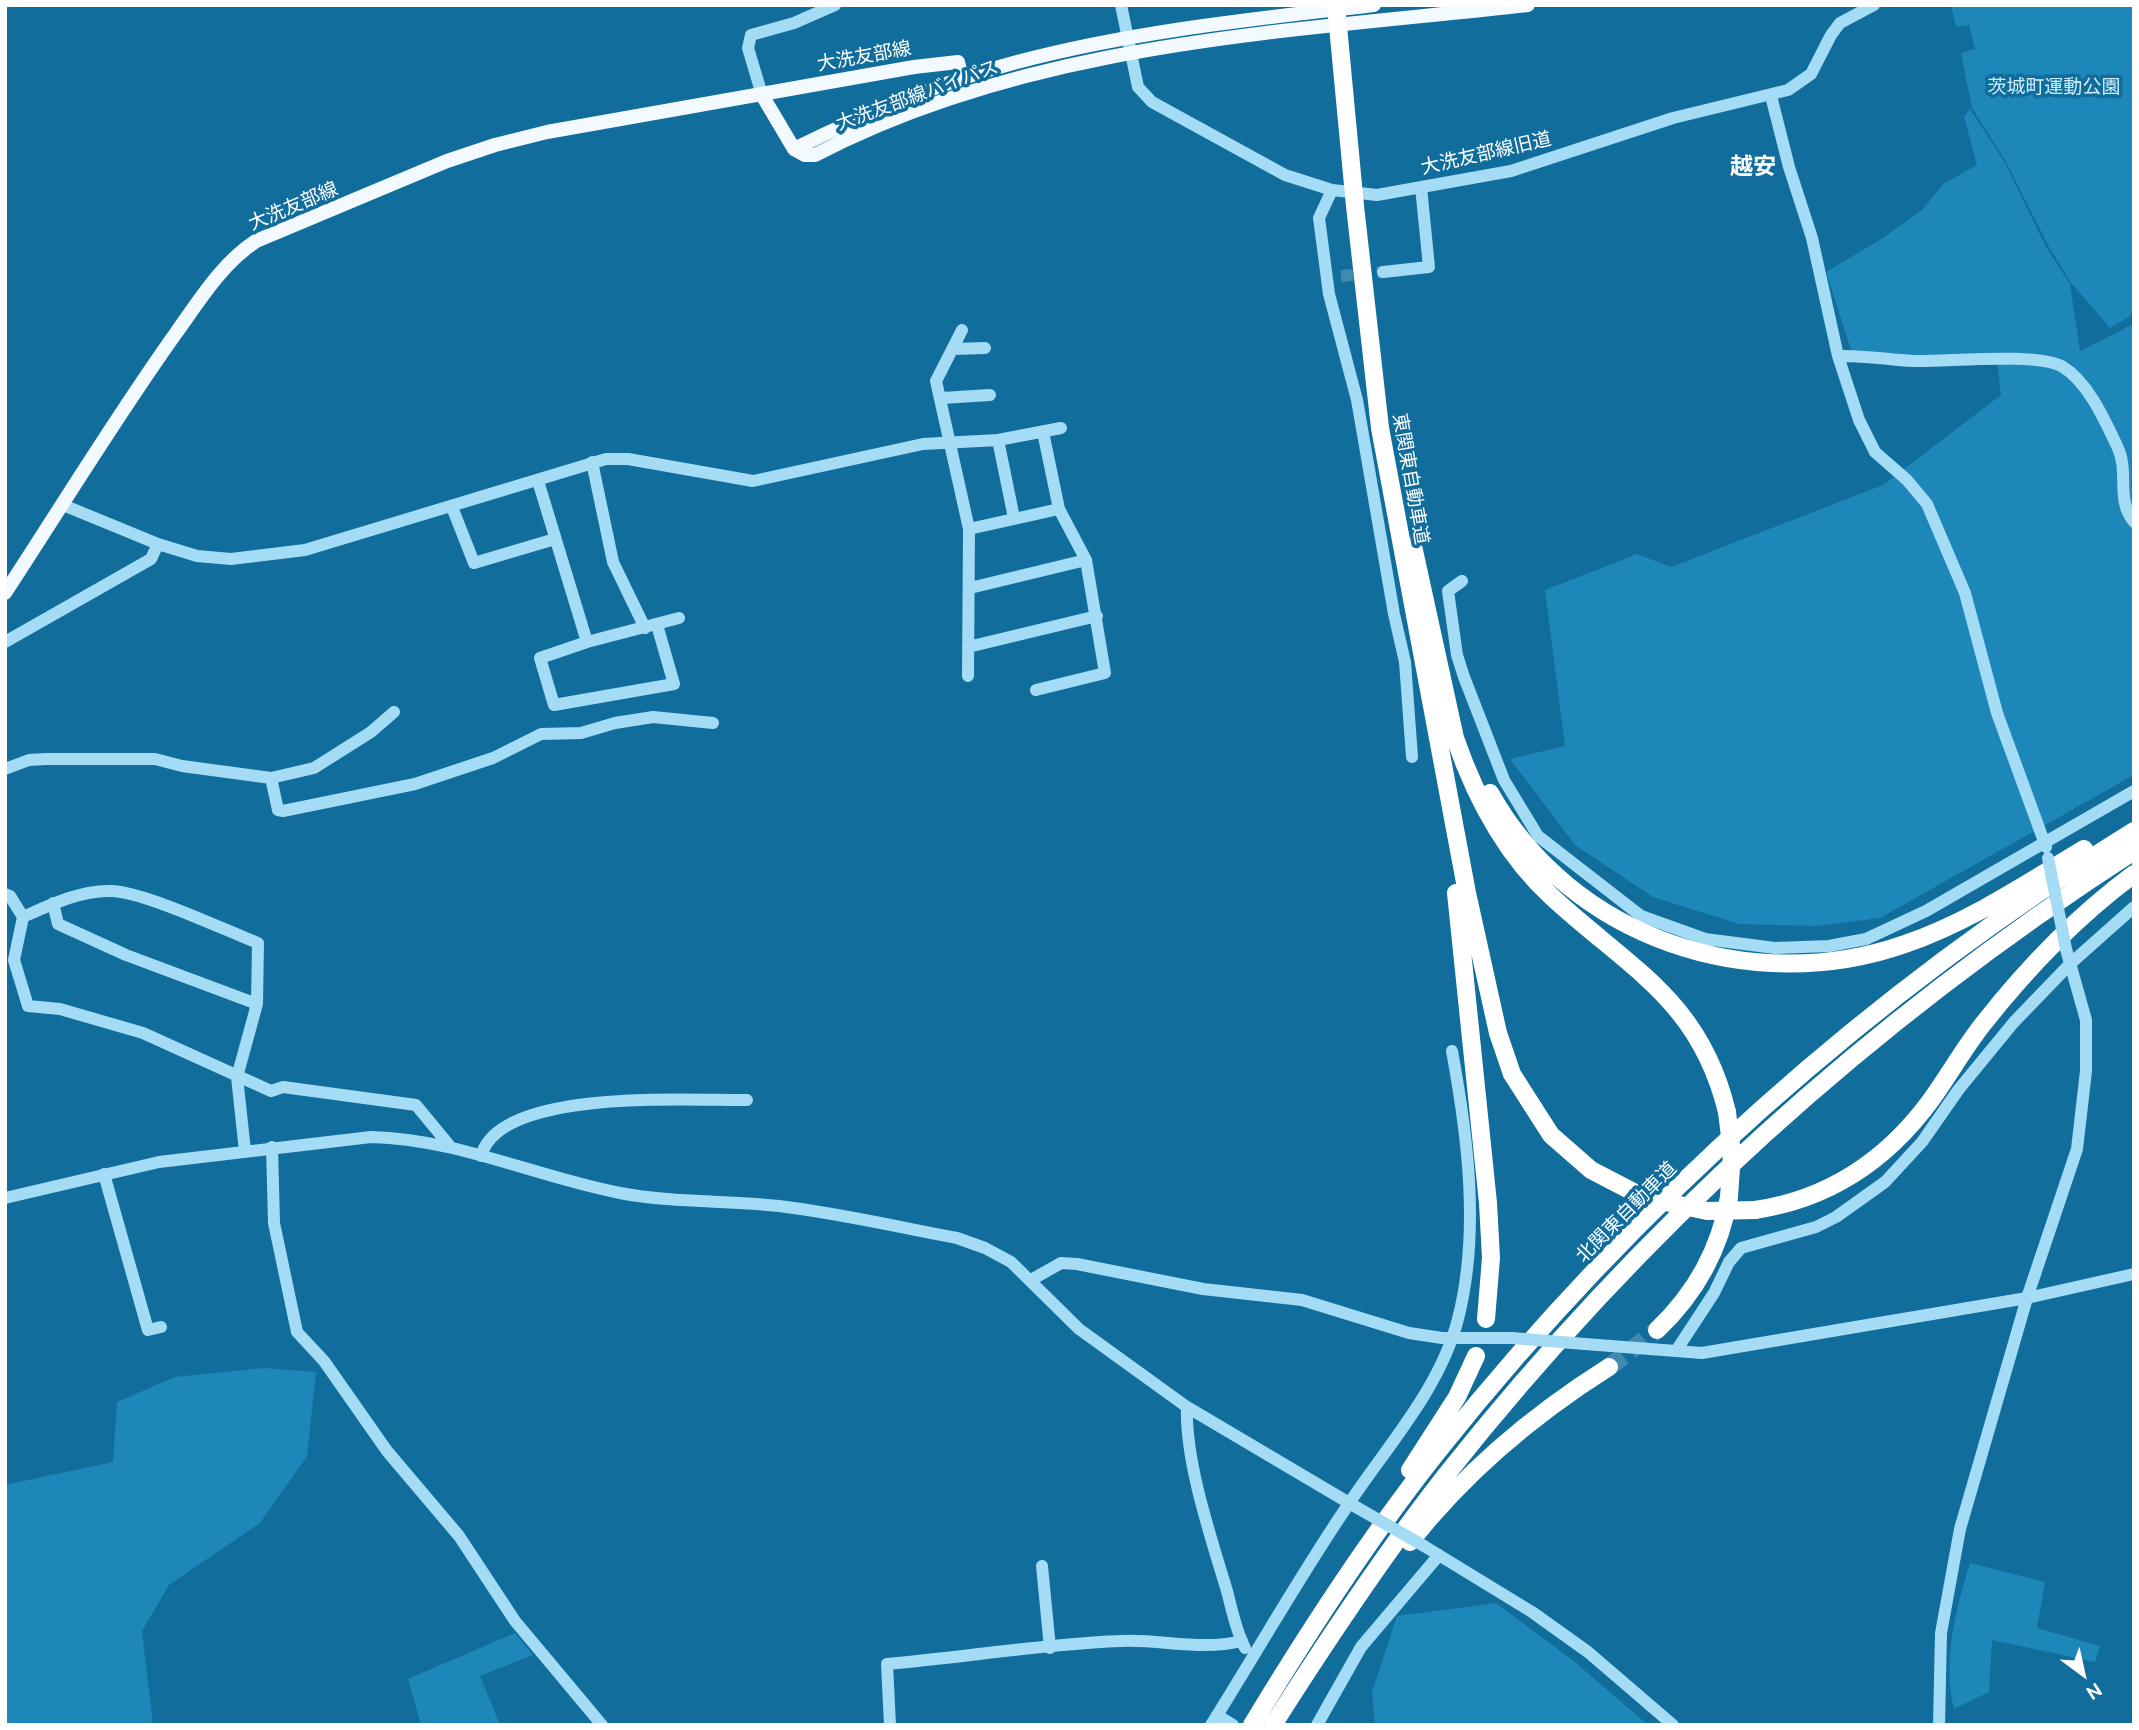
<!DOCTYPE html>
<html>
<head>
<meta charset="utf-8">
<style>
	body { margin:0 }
	#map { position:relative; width:2139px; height:1730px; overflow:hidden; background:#106d9c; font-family:Ubuntu,sans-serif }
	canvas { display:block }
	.frame { position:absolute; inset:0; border:7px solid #fff; pointer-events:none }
	.north { position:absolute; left:2048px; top:1639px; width:70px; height:70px; -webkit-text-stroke:5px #106d9c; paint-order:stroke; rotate:147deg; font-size:19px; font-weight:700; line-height:28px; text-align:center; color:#fff }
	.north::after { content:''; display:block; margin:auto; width:24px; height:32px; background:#fff; clip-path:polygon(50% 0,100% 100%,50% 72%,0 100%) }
</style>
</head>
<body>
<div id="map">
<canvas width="2139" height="1730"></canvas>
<div class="frame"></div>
<div class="north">N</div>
</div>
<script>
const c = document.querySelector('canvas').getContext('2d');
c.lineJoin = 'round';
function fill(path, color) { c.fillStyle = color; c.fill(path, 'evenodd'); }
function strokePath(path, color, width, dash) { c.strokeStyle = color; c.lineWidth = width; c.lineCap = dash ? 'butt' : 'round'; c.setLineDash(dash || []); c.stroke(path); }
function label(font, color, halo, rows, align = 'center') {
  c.font = font + ' Ubuntu,"Noto Sans JP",sans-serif'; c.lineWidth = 7; c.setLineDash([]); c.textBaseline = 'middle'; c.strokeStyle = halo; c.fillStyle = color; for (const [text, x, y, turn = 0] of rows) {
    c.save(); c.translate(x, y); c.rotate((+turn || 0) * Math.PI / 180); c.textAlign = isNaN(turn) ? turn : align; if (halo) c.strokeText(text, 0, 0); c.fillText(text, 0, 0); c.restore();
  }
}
const green = new Path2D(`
	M 1951,5 L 2134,5 L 2134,314 L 2110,328 L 2071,283 L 2049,247 L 2005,160 L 1972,108 L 1961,53 L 1975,49 L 1969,25 L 1956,27 Z
	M 1970,109 L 2004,161 L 2046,247 L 2070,284 L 2080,351 L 2134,324 L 2134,775 L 1880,918 L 1817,926 L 1739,924 L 1653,897 L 1575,845 L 1510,759 L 1565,746 L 1545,590 L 1637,554 L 1671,567 L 1883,485 L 2001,395 L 1997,360 L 1852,353 L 1826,272 L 1883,238 L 1923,209 L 1943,184 L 1977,165 L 1964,117 Z
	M 264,1368 L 316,1372 L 307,1456 L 260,1523 L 169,1585 L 142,1631 L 153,1725 L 5,1725 L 5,1485 L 113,1462 L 117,1402 L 175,1377 Z
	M 1970,1563 L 2045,1582 L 2037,1628 L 2100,1646 L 2095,1662 L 1992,1640 L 1989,1692 L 1954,1709 C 1942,1661 1956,1609 1970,1563 Z
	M 1496,1603 L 1575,1662 L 1648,1725 L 1375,1725 L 1372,1692 L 1397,1616 Z
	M 515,1633 L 533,1655 L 480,1676 L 500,1725 L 421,1725 L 408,1679 Z`);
const minorTunnel = new Path2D(`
	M 1341,276 L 1383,272`);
const highwayTunnel = new Path2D(`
	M 1609,1367 L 1657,1330`);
const minor = new Path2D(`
	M 1121,5 L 1138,87 L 1152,102 L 1285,175 L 1332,190 L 1377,195 L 1511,171 L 1673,118 L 1788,90 L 1811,74 L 1831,35 L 1840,23 L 1874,5
	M 762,95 L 748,48 L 751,35 L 794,23 L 835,5
	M 1771,96 L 1789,167 L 1812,238 L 1838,356 L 1859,420 L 1875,452 L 1907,480 L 1927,504 L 1965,593 L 1997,713 L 2046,847
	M 1332,190 L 1319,218 L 1329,294 L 1357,400 L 1394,614 L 1405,662 L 1412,757
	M 1383,272 L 1429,267 L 1421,187
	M 962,330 L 936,381 L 969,529 L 968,676
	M 953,349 L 985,348
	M 1838,356 C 1863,355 1889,360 1913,361 C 1948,362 2037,352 2063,367 C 2088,382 2105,421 2117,446 C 2130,472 2115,499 2134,522
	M 942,398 L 990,395
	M 998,440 L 1014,518
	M 592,462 L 613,562 L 645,628
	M 538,481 L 587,642
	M 63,505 L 158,544 L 197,556 L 231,559 L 305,550 L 606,459 L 628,459 L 753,481 L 923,444 L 998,440 L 1061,428
	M 452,507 L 474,563 L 555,539
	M 969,529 L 1059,509
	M 1462,581 L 1448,591 L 1457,655 L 1464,677 L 1504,780 L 1538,836 L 1641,916 L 1705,939 L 1775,948 L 1829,946 L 1866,939 L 1926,911 L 2134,791
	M 970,588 L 1086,560
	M 657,625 L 674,684 L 554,705 L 540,658 L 587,642 L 679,618
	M 5,642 L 151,559 L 158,544
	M 968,647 L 1097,616
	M 1036,690 L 1105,673 L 1086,560 L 1059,509 L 1043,432
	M 5,769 L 29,760 L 47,759 L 155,759 L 182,766 L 271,778 L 314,768 L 371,732 L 394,712
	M 271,778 L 278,810 L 283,811 L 415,784 L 493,758 L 541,734 L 581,733 L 615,723 L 653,717 L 713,723
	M 5,894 L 10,896 L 23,917 L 14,960 L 28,1006 L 60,1009 L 143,1033 L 271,1091 L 283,1087 L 416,1105 L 449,1145
	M 53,903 L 58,924 L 126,955 L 257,1004
	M 23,917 C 50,905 81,890 111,891 C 145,892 222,929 258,943 L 257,1004 L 237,1077 L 245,1151
	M 272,1147 L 274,1223 L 297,1332 L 324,1361 L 387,1451 L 459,1536 L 515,1621 L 602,1725
	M 481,1156 C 500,1087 690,1101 747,1100
	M 104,1174 L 148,1330 L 161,1327
	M 5,1198 L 159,1162 L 371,1137 C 458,1139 536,1177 620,1193 C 672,1203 726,1200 779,1206 C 838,1213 898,1227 957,1238 L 985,1248 L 1011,1262 L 1079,1329 L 1187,1407 L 1356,1507
	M 1031,1280 L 1061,1263 L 1077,1264 L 1203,1289 L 1302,1300 L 1409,1333 L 1442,1338 L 1512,1338
	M 1585,1344 L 1702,1353 L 2027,1298 L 2134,1274
	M 1676,1351 L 1714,1293 L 1729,1262 L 1741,1248 L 1816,1227 L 1836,1217 L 1885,1182 L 1922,1142 L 1959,1089 L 2014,1022 L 2070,964 L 2134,907
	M 1187,1407 C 1185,1461 1211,1538 1227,1591 C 1232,1610 1236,1631 1245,1648
	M 1424,1546 L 1532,1612 L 1588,1652 L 1673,1725
	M 1042,1566 L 1050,1648
	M 1217,1715 L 1233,1725
	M 890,1725 L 887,1664 C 965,1657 1043,1644 1121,1641 C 1162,1639 1200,1651 1242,1641
	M 1211,1725 C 1257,1652 1299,1577 1348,1505 C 1387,1446 1440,1389 1458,1319 C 1480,1233 1468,1138 1452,1051
	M 1317,1725 L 1361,1647 L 1439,1555
	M 1939,1725 L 1941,1633 L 1960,1529 L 2027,1298 L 2077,1149 L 2086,1071 L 2086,1020 L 2066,949`);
const major = new Path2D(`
	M 762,95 L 794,149
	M 794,149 L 805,155 L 815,155 C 1033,41 1289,32 1528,5
	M 794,149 C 865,114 940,82 1017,62 C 1134,31 1254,19 1374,5
	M 5,593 C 62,506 116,417 176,333 C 199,301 222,263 256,241 L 447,161 L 495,145 L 547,132 L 914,67 L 958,62 L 962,78`);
const highway = new Path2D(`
	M 1355,206 L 1380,428 L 1467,893 L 1498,1033 L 1512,1074 L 1551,1135 L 1591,1170 L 1643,1197
	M 1413,546 L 1455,738 C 1475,796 1506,855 1552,897 C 1630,969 1700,1000 1727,1112
	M 1490,793 C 1571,938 1751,998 1905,944 C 1969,922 2026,884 2084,849
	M 1456,893 L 1488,1203 L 1491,1258 L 1486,1319
	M 1755,1210 C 1829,1199 1887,1160 1931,1100 C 1949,1075 1964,1048 1983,1024 C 2027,968 2076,917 2134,874
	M 1657,1330 C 1696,1293 1720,1250 1729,1197
	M 1410,1470 L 1457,1397 L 1476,1356
	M 1410,1542 C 1466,1471 1533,1415 1609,1367
	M 1252,1725 C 1310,1629 1372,1533 1442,1446 C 1634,1206 1872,992 2134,831
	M 1273,1725 C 1327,1640 1384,1554 1446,1475 C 1640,1230 1872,1020 2134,851`);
const minorBridge = new Path2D(`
	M 2048,858 L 2066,949
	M 1512,1338 L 1585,1344
	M 1356,1507 L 1424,1546`);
const highwayBridge = new Path2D(`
	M 1336,5 L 1355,206
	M 1727,1112 L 1732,1153 L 1729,1197
	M 1643,1197 L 1707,1211 L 1755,1210`);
const streetNames = [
	["大洗友部線",864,56,-10],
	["大洗友部線バイパス",917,95,-20],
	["大洗友部線旧道",1486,153,-13],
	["大洗友部線",293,206,-23],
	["東関東自動車道",1411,479,80],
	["北関東自動車道",1626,1212,-45]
];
const parkNames = [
	["茨城町運動公園",2054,87]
];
const quarterNames = [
	["越安",1753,166]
];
fill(green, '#1e87ba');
strokePath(minorTunnel, '#408ab0', 12, [12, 6]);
strokePath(highwayTunnel, '#408ab0', 18, [18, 9]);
strokePath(minor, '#a4dbf5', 12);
strokePath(major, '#f2faff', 14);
strokePath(highway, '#fff', 18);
strokePath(minorBridge, '#a4dbf5', 12);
strokePath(highwayBridge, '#fff', 18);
label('19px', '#fff', '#106d9c', streetNames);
label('19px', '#cdeefe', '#106d9c', parkNames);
label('bold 23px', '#fff', '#106d9c', quarterNames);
</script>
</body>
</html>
